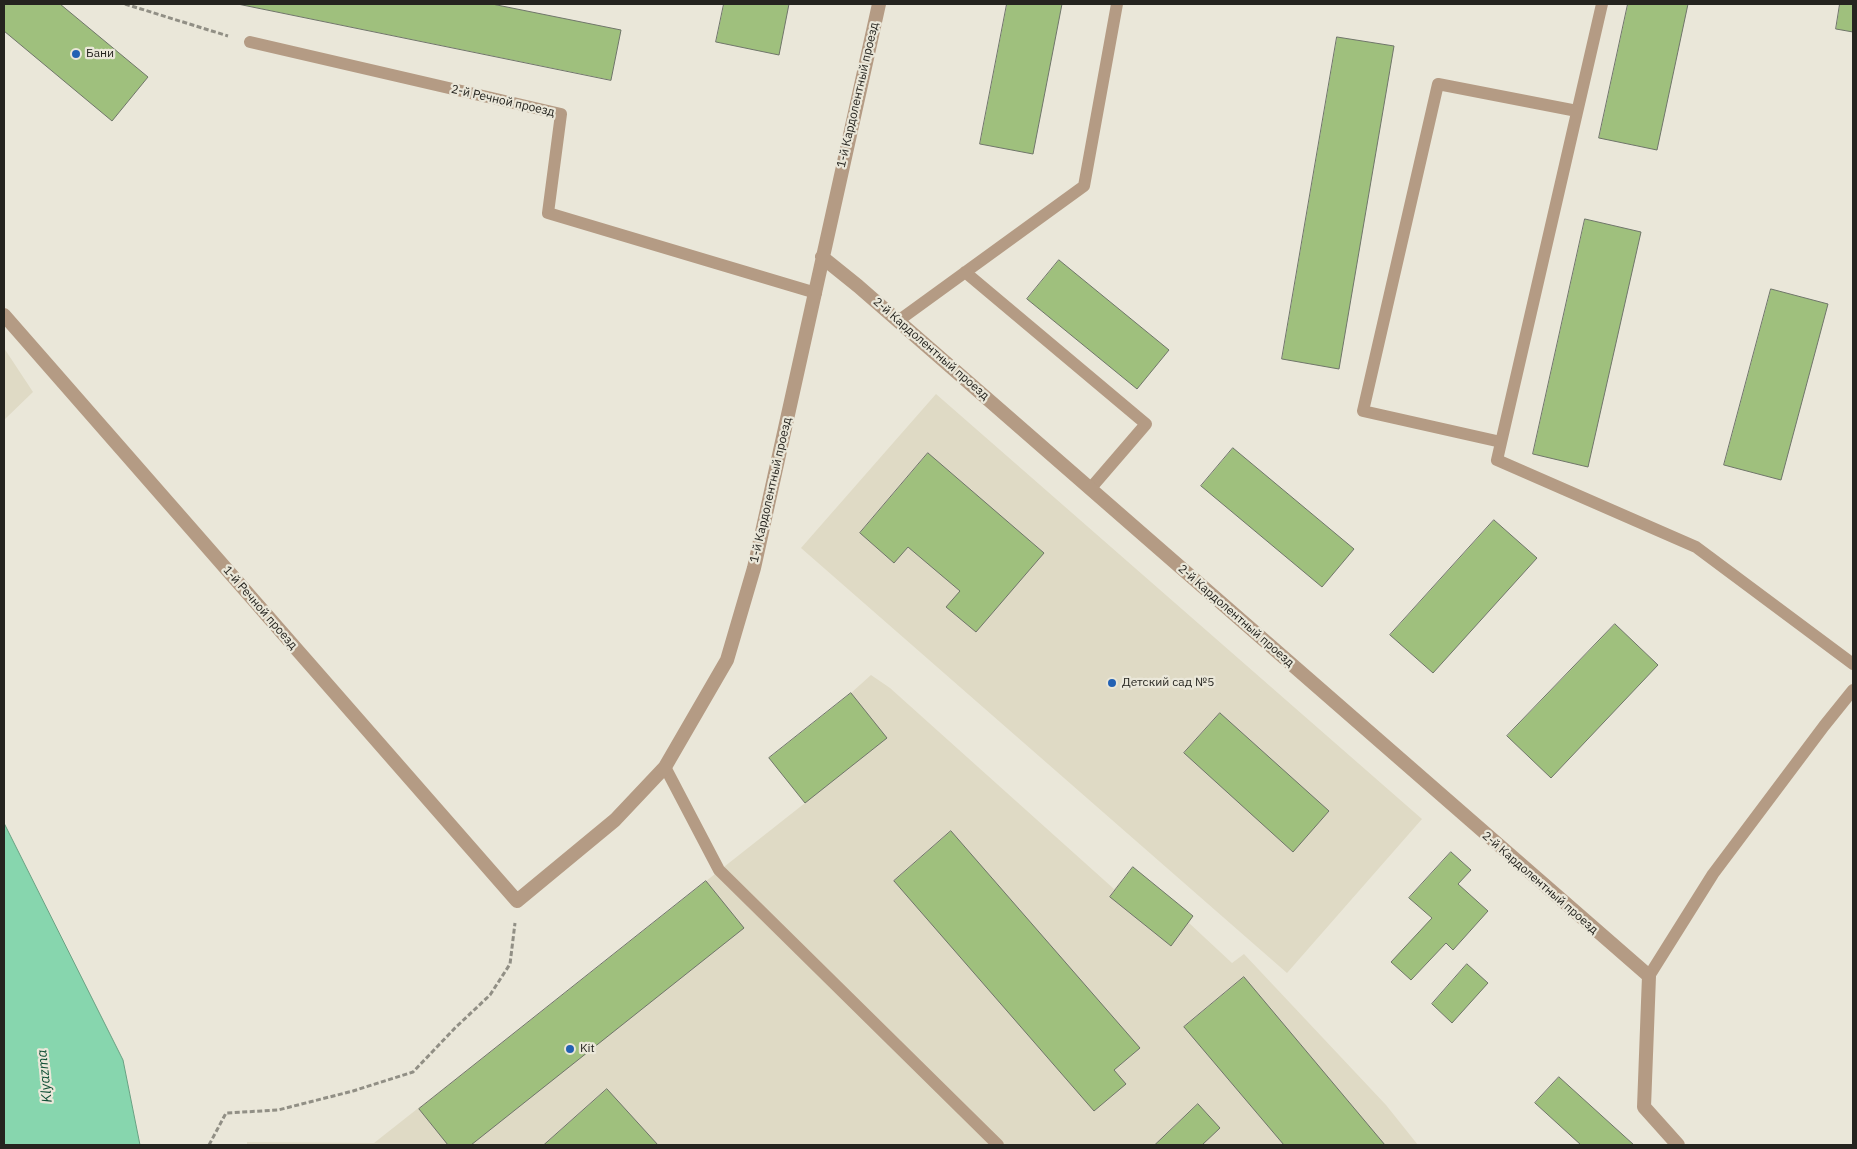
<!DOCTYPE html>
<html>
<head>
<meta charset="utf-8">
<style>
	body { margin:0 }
	#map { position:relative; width:1857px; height:1149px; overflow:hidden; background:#eae7d9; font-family:"IBM Plex Sans",sans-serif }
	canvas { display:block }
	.frame { position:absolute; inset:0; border:5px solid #25241f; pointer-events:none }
</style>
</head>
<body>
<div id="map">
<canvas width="1857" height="1149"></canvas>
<div class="frame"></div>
</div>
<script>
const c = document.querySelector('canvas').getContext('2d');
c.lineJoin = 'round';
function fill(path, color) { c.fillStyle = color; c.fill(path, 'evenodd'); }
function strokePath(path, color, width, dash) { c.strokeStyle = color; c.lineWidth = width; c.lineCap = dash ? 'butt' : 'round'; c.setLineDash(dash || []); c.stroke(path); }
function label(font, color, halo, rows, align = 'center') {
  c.font = font + ' "IBM Plex Sans",sans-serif'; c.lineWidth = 4.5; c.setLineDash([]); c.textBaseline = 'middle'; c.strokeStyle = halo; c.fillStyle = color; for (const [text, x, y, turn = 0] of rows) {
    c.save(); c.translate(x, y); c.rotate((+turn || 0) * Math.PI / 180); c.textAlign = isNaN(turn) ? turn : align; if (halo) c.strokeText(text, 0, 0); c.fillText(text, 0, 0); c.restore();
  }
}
const built = new Path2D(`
	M 4,348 L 33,392 L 4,420 Z
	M 936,394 L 1422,819 L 1287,973 L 801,548 Z
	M 871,675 L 890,688 L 1114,889 L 1133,867 L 1193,916 L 1189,923 L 1232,963 L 1244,954 L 1386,1105 L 1418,1145 L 247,1145 L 247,1142 L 374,1143 L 805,803 L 769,758 L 851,693 Z`);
const water = new Path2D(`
	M 4,823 L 123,1060 L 140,1145 L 4,1145 Z`);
const building = new Path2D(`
	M 4,4 L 60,4 L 148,77 L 112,121 L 4,31 Z
	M 238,4 L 492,4 L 621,30 L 611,80 Z
	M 724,4 L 789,4 L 779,55 L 716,42 Z
	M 1007,4 L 1062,4 L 1033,154 L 980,144 Z
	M 1628,4 L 1688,4 L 1657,150 L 1599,138 Z
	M 1840,4 L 1853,4 L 1853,32 L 1836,29 Z
	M 1337,37 L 1394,46 L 1339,369 L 1282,359 Z
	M 1585,219 L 1641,232 L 1588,467 L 1533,454 Z
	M 1059,260 L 1169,350 L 1137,389 L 1027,299 Z
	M 1771,289 L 1828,304 L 1781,480 L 1724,465 Z
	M 1233,448 L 1354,549 L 1322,587 L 1201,486 Z
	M 928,453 L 1044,553 L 976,632 L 946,607 L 960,591 L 908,547 L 894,563 L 860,533 Z
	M 1494,520 L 1537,558 L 1433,673 L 1390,635 Z
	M 1615,624 L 1658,665 L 1551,778 L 1507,736 Z
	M 851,693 L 887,738 L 805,803 L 769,758 Z
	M 1220,713 L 1329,811 L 1293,852 L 1184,753 Z
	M 951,831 L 1140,1048 L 1114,1070 L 1126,1084 L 1094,1111 L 894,881 Z
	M 1451,852 L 1471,870 L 1458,884 L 1488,911 L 1453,950 L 1446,943 L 1411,980 L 1391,962 L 1432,918 L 1409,898 Z
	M 1133,867 L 1193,916 L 1171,946 L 1110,897 Z
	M 706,881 L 744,928 L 471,1145 L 448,1145 L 419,1109 Z
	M 1467,964 L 1488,983 L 1452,1023 L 1432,1004 Z
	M 1244,977 L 1385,1145 L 1284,1145 L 1184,1027 Z
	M 1559,1077 L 1634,1145 L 1581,1145 L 1535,1103 Z
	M 607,1089 L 658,1145 L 544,1145 Z
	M 1198,1104 L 1220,1128 L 1202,1145 L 1155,1145 Z`);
const path = new Path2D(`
	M 125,4 L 228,36
	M 209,1145 L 226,1113 L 278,1110 L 353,1091 L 413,1072 L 455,1028 L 490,995 L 510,964 L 515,923`);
const service = new Path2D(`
	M 1602,4 L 1497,460 L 1696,547 L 1853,664
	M 250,42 L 561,114 L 548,213 L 816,293
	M 965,272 L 1146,424 L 1090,489
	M 898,321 L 1084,186 L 1117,4
	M 1501,442 L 1363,411 L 1438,84 L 1577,111
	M 665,767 L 719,870 L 998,1145
	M 1649,976 L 1713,874 L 1824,726 L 1853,690`);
const minor = new Path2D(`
	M 822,257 L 858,286 L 1649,976 L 1644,1107 L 1678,1145
	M 4,315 L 517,901 L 615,820 L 665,767 L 727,660 L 754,568 L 879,4`);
const markers = [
	[76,54,5,"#2361b3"],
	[1112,683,5,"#2361b3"],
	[570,1049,5,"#2361b3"]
];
const poiNames = [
	["Бани",86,54],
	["Детский сад №5",1122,683],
	["Kit",580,1049]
];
const streetNames = [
	["1-й Кардолентный проезд",858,95,-77],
	["2-й Речной проезд",503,101,13],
	["2-й Кардолентный проезд",931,349,41],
	["1-й Кардолентный проезд",771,490,-77],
	["1-й Речной проезд",260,608,49],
	["2-й Кардолентный проезд",1236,616,41],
	["2-й Кардолентный проезд",1540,883,41]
];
const waterNames = [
	["Klyazma",45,1076,-96]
];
fill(built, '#dfdac5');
fill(water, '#87d6ae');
strokePath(water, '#6aa183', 1);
fill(building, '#9fc07d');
strokePath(building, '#6f7569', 1);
strokePath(path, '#918f85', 3, [5, 2.5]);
strokePath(service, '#b49b84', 12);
strokePath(minor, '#b49b84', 14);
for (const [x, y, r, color] of markers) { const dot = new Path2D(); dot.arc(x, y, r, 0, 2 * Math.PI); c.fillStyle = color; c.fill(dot); strokePath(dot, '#eae7d9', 2); }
label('12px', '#25241f', '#eae7d9', poiNames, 'left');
label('12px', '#25241f', '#eae7d9', streetNames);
label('italic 14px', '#115036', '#eae7d9', waterNames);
</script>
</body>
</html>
